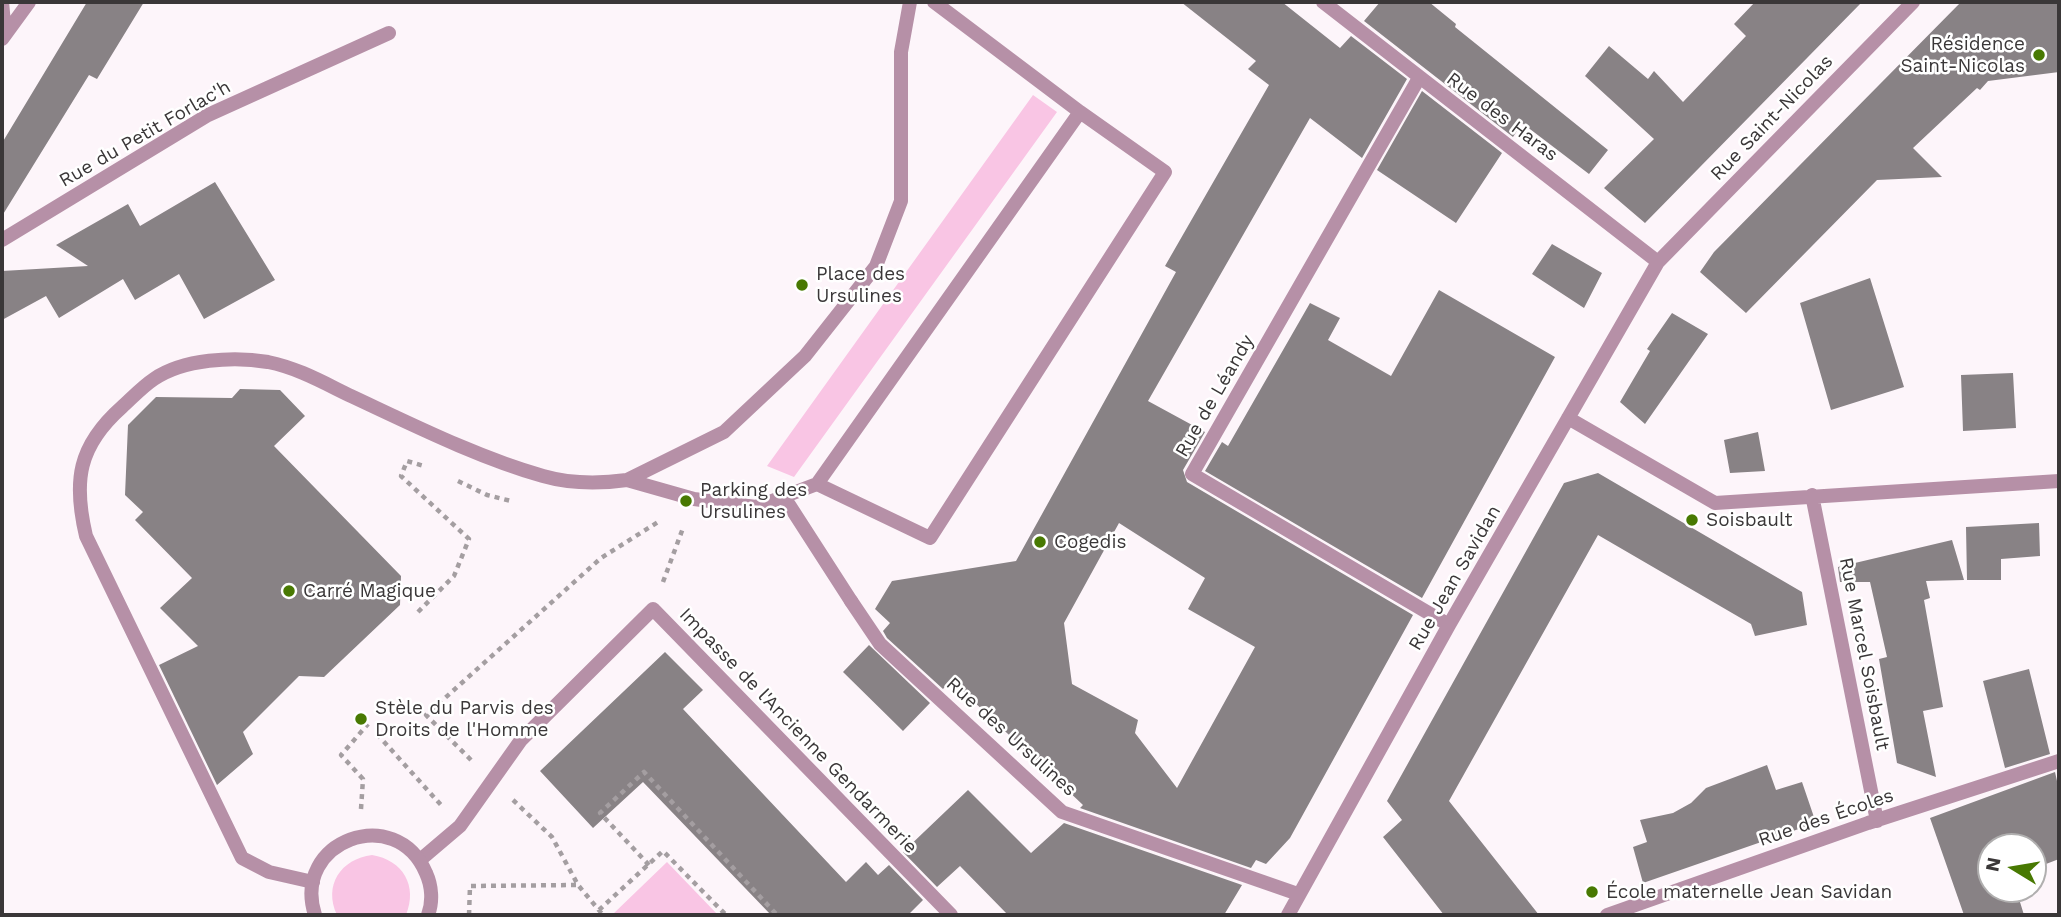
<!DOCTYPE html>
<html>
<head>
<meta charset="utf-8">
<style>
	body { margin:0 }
	#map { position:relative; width:2061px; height:917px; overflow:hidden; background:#fdf5fa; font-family:"Work Sans",sans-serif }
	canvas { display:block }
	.frame { position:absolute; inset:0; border:4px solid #3a3738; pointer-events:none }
	.north { position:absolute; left:1977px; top:833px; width:70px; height:70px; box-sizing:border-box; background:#fff; border:2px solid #b0afaf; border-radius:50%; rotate:281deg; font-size:19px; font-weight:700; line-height:28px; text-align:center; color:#3a3738 }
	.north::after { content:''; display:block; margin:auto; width:24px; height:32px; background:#487902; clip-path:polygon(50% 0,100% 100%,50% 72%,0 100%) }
</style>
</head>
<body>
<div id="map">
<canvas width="2061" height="917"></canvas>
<div class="frame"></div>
<div class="north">N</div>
</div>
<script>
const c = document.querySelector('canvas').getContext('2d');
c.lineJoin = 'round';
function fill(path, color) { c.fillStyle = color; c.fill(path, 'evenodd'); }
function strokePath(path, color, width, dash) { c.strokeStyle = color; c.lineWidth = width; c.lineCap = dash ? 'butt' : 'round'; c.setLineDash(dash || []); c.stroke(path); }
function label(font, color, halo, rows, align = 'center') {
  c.font = font + ' "Work Sans",sans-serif'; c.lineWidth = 5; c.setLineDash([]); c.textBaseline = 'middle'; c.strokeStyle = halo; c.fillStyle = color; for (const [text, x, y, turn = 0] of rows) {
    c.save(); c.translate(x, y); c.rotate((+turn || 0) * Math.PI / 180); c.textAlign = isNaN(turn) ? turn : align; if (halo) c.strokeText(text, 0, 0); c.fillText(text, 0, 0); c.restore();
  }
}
const green = new Path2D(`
	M 1033,95 L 1057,112 L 794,477 L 767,466 Z
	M 372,855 C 403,860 418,886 406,915 L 337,915 C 323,885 341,859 372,855 Z
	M 667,862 L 718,915 L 613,915 L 613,914 Z`);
const building = new Path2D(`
	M 87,2 L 144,2 L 97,79 L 89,75 L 2,216 L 2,143 Z
	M 1181,2 L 1282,2 L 1340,48 L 1351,36 L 1407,79 L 1362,158 L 1310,118 L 1148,401 L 1205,432 L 1183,470 L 1187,482 L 1413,615 L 1290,838 L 1266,864 L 1256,860 L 1251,868 L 1080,808 L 1083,805 L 951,680 L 943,689 L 887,638 L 883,631 L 890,623 L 875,609 L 892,581 L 1016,561 L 1176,272 L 1165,266 L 1269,85 L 1248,69 L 1256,61 ZM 1119,523 L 1205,578 L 1188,609 L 1255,647 L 1177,788 L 1135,733 L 1138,720 L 1072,684 L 1064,623 Z
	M 1380,2 L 1429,2 L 1456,24 L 1455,27 L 1608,150 L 1589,174 L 1522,123 L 1513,137 L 1364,21 Z
	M 1755,2 L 1862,2 L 1645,223 L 1604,188 L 1654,139 L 1585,76 L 1609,46 L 1648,79 L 1654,71 L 1683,102 L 1746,36 L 1734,24 Z
	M 1961,2 L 2059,2 L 2059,72 L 1988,81 L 1980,90 L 1977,88 L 1913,148 L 1942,177 L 1877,180 L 1746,313 L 1700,272 L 1714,252 Z
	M 1422,91 L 1502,153 L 1456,223 L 1377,170 Z
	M 215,182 L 275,280 L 204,319 L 179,274 L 135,300 L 123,279 L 59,318 L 46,296 L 2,320 L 2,271 L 88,266 L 56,245 L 128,204 L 140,226 Z
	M 1552,244 L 1602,273 L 1584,308 L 1532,274 Z
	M 1870,278 L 1904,387 L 1831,410 L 1800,303 Z
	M 1439,290 L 1555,357 L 1422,598 L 1205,471 L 1222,442 L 1228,446 L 1310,303 L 1340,318 L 1328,340 L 1391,376 Z
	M 1672,313 L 1708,334 L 1645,424 L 1620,402 L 1650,351 L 1647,349 Z
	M 2013,373 L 2016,428 L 1963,431 L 1961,375 Z
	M 240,389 L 280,390 L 305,416 L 274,446 L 401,576 L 400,605 L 324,677 L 299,676 L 243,732 L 253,754 L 217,785 L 159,665 L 198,646 L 160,608 L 192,578 L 135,520 L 143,512 L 125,495 L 128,425 L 156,397 L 232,398 Z
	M 1758,432 L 1765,471 L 1730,473 L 1724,440 Z
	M 1598,473 L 1802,592 L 1807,625 L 1755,636 L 1751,624 L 1598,535 L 1449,801 L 1539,915 L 1444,915 L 1383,837 L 1402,820 L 1387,801 L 1564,483 Z
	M 2039,523 L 2040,556 L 2001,559 L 2001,580 L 1967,580 L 1966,527 Z
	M 1952,540 L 1964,580 L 1926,581 L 1930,598 L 1924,600 L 1943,707 L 1923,711 L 1936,777 L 1897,763 L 1879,659 L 1887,657 L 1870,582 L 1840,582 L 1838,567 Z
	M 869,645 L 930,703 L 903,731 L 843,672 Z
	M 665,652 L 703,690 L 683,709 L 846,882 L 866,862 L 878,875 L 889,865 L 923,900 L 908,915 L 771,915 L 643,782 L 593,828 L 540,771 Z
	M 2029,669 L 2050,754 L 2005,768 L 1983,681 Z
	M 1767,765 L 1776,790 L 1802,782 L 1816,823 L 1643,883 L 1633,847 L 1647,842 L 1640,820 L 1673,813 L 1691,803 L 1706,788 Z
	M 2055,772 L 2059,790 L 2059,859 L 2033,869 L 2033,847 L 1991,847 L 1991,889 L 2016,889 L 2024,915 L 1964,915 L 1930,818 Z
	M 968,790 L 1031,853 L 1064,823 L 1242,885 L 1224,915 L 1008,915 L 960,866 L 937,887 L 903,852 Z`);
const path = new Path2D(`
	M 458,481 L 487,495 L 511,501
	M 663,582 L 683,528
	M 418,612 L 454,576 L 469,539 L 401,476 L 407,461 L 424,466
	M 377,734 L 441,805
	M 471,760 L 426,715 L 601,558 L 658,522
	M 513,800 L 552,837 L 578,885 L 603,915
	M 361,809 L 363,779 L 341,755 L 368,724
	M 649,865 L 600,813 L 644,772 L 777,915
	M 599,910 L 663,851 L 726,915
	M 469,915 L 470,886 L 578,885`);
const lane = new Path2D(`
	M 910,2 L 901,52 L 901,201 L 876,266 L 805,356 L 724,432 L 627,480 L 694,499 L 756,507 L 817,484 L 1080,112 L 934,2
	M 817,484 L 930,538 L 1165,172 L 1080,112
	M 784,497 L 851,601
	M 420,860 L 460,826 L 521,740 L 653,609 L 951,915
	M 313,882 L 269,872 L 242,858 L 86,536 C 73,481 78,446 122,407 C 132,398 142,387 154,379 C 183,359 234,356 268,362 C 298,368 324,383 351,396 C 411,424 479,458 543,476 C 571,484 598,484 627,480`);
const street = new Path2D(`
	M 2,2 L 5,34
	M 1323,2 L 1658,262
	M 2,39 L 29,2
	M 1419,78 L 1192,474 L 1449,625
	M 2,240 L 208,115 L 389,33
	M 1568,418 L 1715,503 L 2059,481
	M 1812,495 L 1877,821
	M 851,601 L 880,644 L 1062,812 L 1298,894
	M 315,915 C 291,841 396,802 426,873 C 432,886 433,902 428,915
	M 1288,915 L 1449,625 L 1658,262 L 1913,2
	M 1607,915 L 1868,823 L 2059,761`);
const markers = [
	[2039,55,7,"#487902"],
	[802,285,7,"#487902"],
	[686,501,7,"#487902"],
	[1692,520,7,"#487902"],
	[1040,542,7,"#487902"],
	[289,591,7,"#487902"],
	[361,719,7,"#487902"],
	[1592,892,7,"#487902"]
];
const poiNames = [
	["Résidence",2025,44,"right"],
	["Saint-Nicolas",2025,66,"right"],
	["Place des",816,274],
	["Ursulines",816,296],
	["Parking des",700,490],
	["Ursulines",700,512],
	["Soisbault",1706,520],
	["Cogedis",1054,542],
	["Carré Magique",303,591],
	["Stèle du Parvis des",375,708],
	["Droits de l'Homme",375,730],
	["École maternelle Jean Savidan",1606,892]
];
const streetNames = [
	["Rue des Haras",1502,117,37],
	["Rue Saint-Nicolas",1772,118,-46],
	["Rue du Petit Forlac'h",145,134,-30],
	["Rue de Léandy",1215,396,-60],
	["Rue Jean Savidan",1455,578,-60],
	["Rue Marcel Soisbault",1864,654,79],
	["Impasse de l'Ancienne Gendarmerie",798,731,46],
	["Rue des Ursulines",1011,737,42],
	["Rue des Écoles",1826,818,-19]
];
fill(green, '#f9c5e4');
fill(building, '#888285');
strokePath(path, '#a49ea1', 4.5, [5, 5]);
strokePath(lane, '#b690a7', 14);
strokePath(street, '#b690a7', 14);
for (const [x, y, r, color] of markers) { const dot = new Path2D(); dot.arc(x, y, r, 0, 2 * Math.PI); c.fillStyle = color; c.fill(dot); strokePath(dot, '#fff', 2.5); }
label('19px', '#3a3738', '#fff', poiNames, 'left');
label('19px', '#3a3738', '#fff', streetNames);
</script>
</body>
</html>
